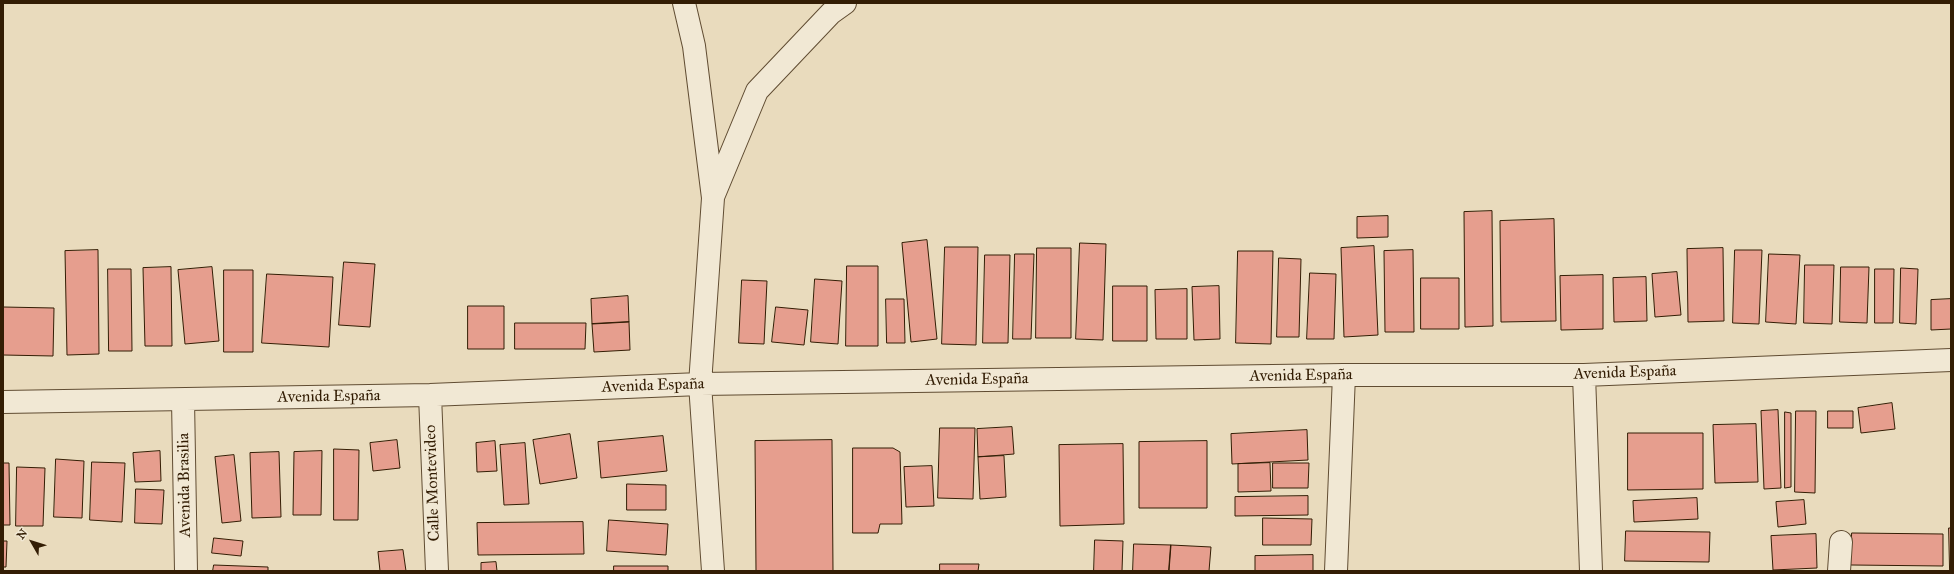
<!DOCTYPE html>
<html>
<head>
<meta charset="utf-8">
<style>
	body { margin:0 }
	#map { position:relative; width:1954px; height:574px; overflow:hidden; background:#e9dbbd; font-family:"IM FELL Great Primer",serif }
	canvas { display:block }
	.frame { position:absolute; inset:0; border:4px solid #331d04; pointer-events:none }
	.north { position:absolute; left:12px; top:522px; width:40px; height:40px; -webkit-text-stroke:3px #f1e8d4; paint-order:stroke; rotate:309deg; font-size:11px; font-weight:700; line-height:16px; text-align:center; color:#331d04 }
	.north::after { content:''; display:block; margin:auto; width:14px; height:18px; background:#331d04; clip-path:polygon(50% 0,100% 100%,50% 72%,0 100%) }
</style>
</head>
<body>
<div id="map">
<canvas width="1954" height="574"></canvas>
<div class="frame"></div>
<div class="north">N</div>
</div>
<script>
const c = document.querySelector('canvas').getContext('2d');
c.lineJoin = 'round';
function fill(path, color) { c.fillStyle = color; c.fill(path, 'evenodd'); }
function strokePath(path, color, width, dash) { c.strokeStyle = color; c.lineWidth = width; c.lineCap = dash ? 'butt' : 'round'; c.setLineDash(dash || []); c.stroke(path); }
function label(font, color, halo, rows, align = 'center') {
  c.font = font + ' "IM FELL Great Primer",serif'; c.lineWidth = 4; c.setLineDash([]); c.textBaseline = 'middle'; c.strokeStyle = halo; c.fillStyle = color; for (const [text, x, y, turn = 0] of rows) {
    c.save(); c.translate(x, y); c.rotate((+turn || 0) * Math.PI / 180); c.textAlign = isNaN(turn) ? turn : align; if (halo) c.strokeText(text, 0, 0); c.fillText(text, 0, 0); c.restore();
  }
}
const building = new Path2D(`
	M 1492,211 L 1493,326 L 1465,327 L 1464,212 Z
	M 1388,216 L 1388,237 L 1357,238 L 1357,217 Z
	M 1554,219 L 1556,321 L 1501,322 L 1500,221 Z
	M 927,240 L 937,339 L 911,342 L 902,243 Z
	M 1080,243 L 1106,244 L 1103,340 L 1076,339 Z
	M 1374,246 L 1378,335 L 1344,337 L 1341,248 Z
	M 945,247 L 978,247 L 976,345 L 942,344 Z
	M 1037,248 L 1071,248 L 1071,338 L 1036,338 Z
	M 1723,248 L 1724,321 L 1688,322 L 1687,249 Z
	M 98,250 L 99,354 L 67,355 L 65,251 Z
	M 1413,250 L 1414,332 L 1385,332 L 1384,251 Z
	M 1735,250 L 1762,250 L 1759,324 L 1733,323 Z
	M 1238,251 L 1273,251 L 1271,344 L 1236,343 Z
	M 1015,254 L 1034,254 L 1031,339 L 1013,339 Z
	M 1769,254 L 1800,255 L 1796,324 L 1766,322 Z
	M 985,255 L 1010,255 L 1008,343 L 983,343 Z
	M 1279,258 L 1301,259 L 1299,337 L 1277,337 Z
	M 344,262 L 375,264 L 370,327 L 339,325 Z
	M 1805,265 L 1834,265 L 1832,324 L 1804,323 Z
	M 847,266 L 878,266 L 878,346 L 846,346 Z
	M 171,267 L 172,346 L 145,346 L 143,268 Z
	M 212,267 L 219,341 L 185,344 L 178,270 Z
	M 1841,267 L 1869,267 L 1867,323 L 1840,322 Z
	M 1901,268 L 1918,269 L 1916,324 L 1900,323 Z
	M 108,269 L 131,269 L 132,351 L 109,351 Z
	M 1875,269 L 1894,269 L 1893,323 L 1875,323 Z
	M 224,270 L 253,270 L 253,352 L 224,352 Z
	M 1677,272 L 1681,315 L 1655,317 L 1652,274 Z
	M 1310,273 L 1336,274 L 1334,339 L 1307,339 Z
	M 267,274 L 333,277 L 329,347 L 262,343 Z
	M 1603,275 L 1603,329 L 1561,330 L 1560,276 Z
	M 1646,277 L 1647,321 L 1614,322 L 1613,278 Z
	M 1421,278 L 1459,278 L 1459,329 L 1421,329 Z
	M 815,279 L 842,281 L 838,344 L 811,342 Z
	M 742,280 L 767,281 L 764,344 L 739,343 Z
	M 1113,286 L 1147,286 L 1147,341 L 1113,341 Z
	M 1219,286 L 1220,339 L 1194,340 L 1192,287 Z
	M 1187,289 L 1187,339 L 1156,339 L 1155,290 Z
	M 628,296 L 629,322 L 592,324 L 591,299 Z
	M 886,299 L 904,299 L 905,343 L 887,343 Z
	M 1951,299 L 1951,329 L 1931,330 L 1931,300 Z
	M 468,306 L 504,306 L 504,349 L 468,349 Z
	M 3,307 L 54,308 L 53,356 L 3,355 Z
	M 776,307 L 808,310 L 804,345 L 772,342 Z
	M 629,322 L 630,350 L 594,352 L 592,324 Z
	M 515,323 L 586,323 L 585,349 L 515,349 Z
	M 1892,403 L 1895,429 L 1861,433 L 1858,408 Z
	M 1778,410 L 1781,488 L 1764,489 L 1761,411 Z
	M 1796,411 L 1816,411 L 1815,493 L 1795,492 Z
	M 1828,411 L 1853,411 L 1853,428 L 1828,428 Z
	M 1785,412 L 1791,413 L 1791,487 L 1785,488 Z
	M 1756,424 L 1758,482 L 1715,483 L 1713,425 Z
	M 1012,427 L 1014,454 L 978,457 L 977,429 Z
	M 940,428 L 975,428 L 973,499 L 938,498 Z
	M 1307,430 L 1308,460 L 1232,464 L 1231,434 Z
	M 1628,433 L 1703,433 L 1703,489 L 1628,490 Z
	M 570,434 L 577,478 L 540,484 L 533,440 Z
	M 663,436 L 667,471 L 601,478 L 598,442 Z
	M 397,440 L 400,468 L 373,471 L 370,443 Z
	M 832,440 L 833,571 L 756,571 L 755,441 Z
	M 495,441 L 497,471 L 477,472 L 476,443 Z
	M 1207,441 L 1207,508 L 1139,508 L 1139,442 Z
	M 525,443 L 529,504 L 504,505 L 500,445 Z
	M 1123,444 L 1124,524 L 1060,526 L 1059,445 Z
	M 853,448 L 893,448 L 900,452 L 902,524 L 880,524 L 878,533 L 853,533 Z
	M 334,449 L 359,450 L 358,520 L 334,520 Z
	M 160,451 L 161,481 L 135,482 L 133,453 Z
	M 322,451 L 321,515 L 293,515 L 294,452 Z
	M 279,452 L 281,517 L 252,518 L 250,453 Z
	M 234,455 L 241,521 L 222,523 L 215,457 Z
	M 1004,456 L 1006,497 L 980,499 L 978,457 Z
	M 56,459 L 84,461 L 82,518 L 54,517 Z
	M 92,462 L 125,463 L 122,522 L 90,520 Z
	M 3,463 L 9,463 L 10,525 L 3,525 Z
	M 1270,463 L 1271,491 L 1238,492 L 1238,464 Z
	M 1273,463 L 1309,463 L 1308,488 L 1273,488 Z
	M 932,466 L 934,506 L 906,507 L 904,467 Z
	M 17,467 L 45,468 L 43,526 L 16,526 Z
	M 627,484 L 666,485 L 666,510 L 627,510 Z
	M 136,489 L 164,490 L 162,524 L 135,523 Z
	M 1308,496 L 1308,515 L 1235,516 L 1235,497 Z
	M 1697,498 L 1698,519 L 1634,522 L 1633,501 Z
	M 1804,500 L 1806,524 L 1778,527 L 1776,502 Z
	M 1263,518 L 1312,519 L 1311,545 L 1263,545 Z
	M 609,520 L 668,524 L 666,555 L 607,551 Z
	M 583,522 L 584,554 L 478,555 L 477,523 Z
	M 1949,528 L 1951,528 L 1951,571 L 1950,571 Z
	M 1626,531 L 1710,532 L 1709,562 L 1625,561 Z
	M 1852,533 L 1943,534 L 1943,566 L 1851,565 Z
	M 1816,534 L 1817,568 L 1773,570 L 1771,536 Z
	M 214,538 L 243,541 L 241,556 L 212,553 Z
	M 1095,540 L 1123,541 L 1122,571 L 1094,571 Z
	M 3,541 L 7,541 L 6,567 L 3,567 Z
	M 1134,544 L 1171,545 L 1169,571 L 1133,571 Z
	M 1171,545 L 1211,547 L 1209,571 L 1169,571 Z
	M 403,550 L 406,571 L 380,571 L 378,552 Z
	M 1313,555 L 1313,571 L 1255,571 L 1255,556 Z
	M 496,562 L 497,571 L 481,571 L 481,563 Z
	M 940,564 L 979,564 L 978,571 L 940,571 Z
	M 214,565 L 268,567 L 268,571 L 213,571 Z
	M 614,566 L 668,566 L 668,571 L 614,571 Z`);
const minor = new Path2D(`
	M 684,3 L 694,46 L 713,198 L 700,384 L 713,571
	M 713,197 L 757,91 L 831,13 L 845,3
	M 1584,375 L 1591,571
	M 430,395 L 437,571
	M 183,400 L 186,571
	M 3,402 L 430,395 L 700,384 L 1344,375 L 1584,375 L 1951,360
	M 1336,571 L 1344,375
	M 1839,571 L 1841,542`);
const streetNames = [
	["Avenida España",1625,373,-2],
	["Avenida España",1301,376,-1],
	["Avenida España",977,380,-1],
	["Avenida España",653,386,-2],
	["Avenida España",329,397,-1],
	["Calle Montevideo",433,483,-92],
	["Avenida Brasilia",185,485,-91]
];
fill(building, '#e69e8e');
strokePath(building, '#331d04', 1);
strokePath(minor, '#604c32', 24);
strokePath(minor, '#f1e8d4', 22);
label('16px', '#331d04', '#f1e8d4', streetNames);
</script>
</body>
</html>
